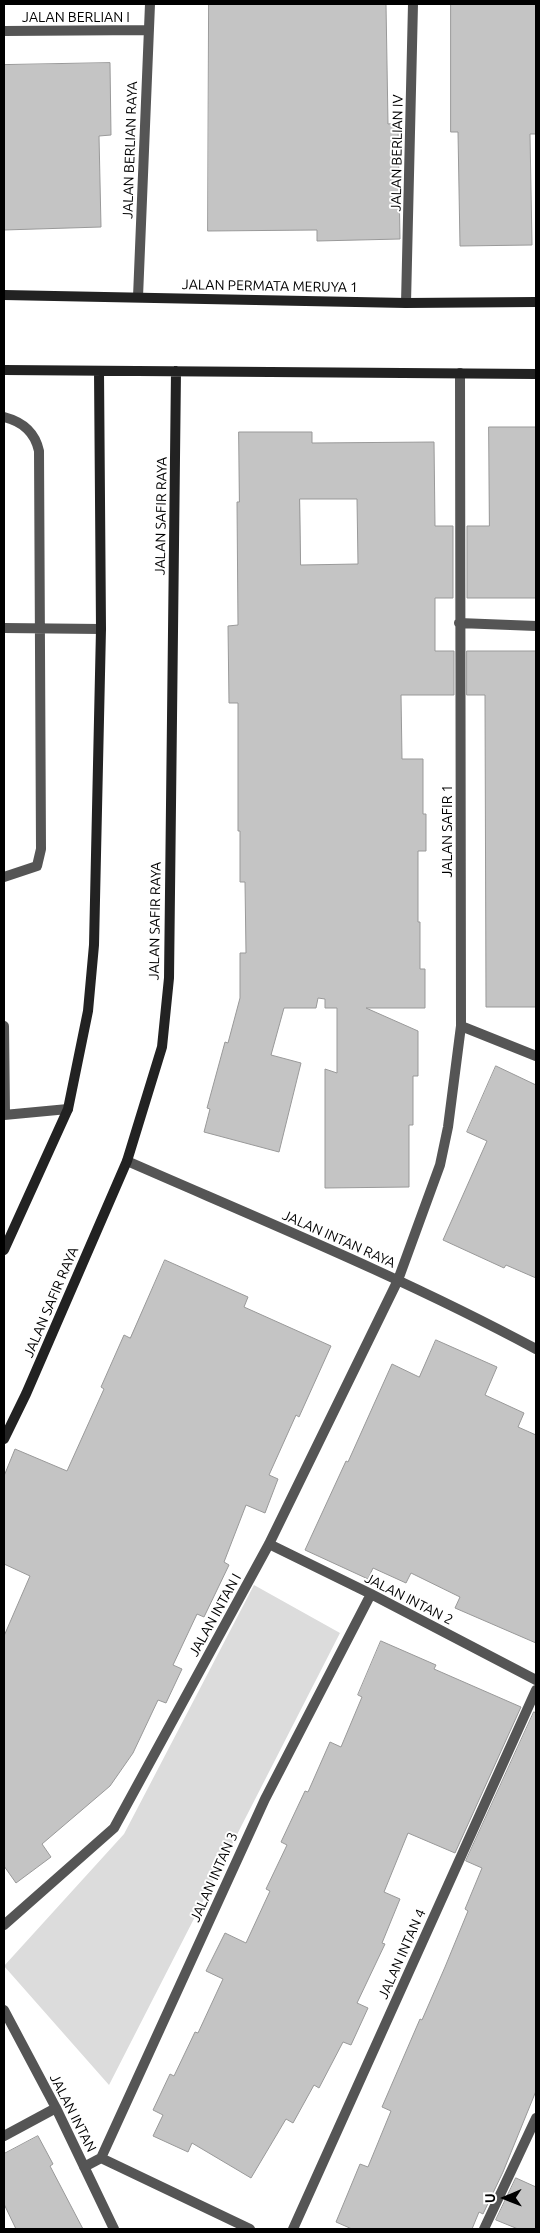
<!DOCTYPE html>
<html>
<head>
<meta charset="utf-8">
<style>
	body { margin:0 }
	#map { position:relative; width:540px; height:2233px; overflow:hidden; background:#fff; font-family:Ubuntu,sans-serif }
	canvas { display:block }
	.frame { position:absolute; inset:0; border:5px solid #000; pointer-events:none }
	.north { position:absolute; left:480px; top:2173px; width:50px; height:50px; -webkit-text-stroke:4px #fff; paint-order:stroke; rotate:269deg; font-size:14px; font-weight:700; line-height:20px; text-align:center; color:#000 }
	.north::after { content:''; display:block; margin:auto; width:18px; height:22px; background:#000; clip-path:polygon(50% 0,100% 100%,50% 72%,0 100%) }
</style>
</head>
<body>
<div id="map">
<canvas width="540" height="2233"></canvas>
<div class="frame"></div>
<div class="north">U</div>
</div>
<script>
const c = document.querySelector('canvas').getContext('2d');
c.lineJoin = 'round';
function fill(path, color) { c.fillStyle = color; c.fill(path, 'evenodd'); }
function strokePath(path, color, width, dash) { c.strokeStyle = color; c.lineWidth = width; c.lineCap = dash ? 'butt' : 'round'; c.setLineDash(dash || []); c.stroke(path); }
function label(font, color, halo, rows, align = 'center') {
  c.font = font + ' Ubuntu,sans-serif'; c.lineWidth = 4; c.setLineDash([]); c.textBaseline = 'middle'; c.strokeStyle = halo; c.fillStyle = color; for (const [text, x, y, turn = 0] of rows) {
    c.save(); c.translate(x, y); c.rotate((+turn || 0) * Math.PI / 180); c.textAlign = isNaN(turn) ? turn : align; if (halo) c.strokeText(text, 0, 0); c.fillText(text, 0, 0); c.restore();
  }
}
const green = new Path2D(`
	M 254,1585 L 340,1633 L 109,2085 L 4,1966 L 124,1834 Z`);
const building = new Path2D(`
	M 209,4 L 386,4 L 388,124 L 398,123 L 400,239 L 317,241 L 317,230 L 208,231 Z
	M 451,4 L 536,4 L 536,134 L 530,134 L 532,245 L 460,246 L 458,132 L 451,132 Z
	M 110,63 L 111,135 L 99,136 L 101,227 L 4,230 L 4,65 Z
	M 489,427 L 536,427 L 536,598 L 467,598 L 467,526 L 489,526 Z
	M 239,432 L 312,432 L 312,443 L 434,442 L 435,526 L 453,526 L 453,598 L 435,598 L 435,651 L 454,651 L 454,695 L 401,695 L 402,759 L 423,759 L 423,814 L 426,814 L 426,851 L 418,851 L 418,922 L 420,922 L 420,969 L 425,969 L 425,1008 L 366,1008 L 418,1031 L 418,1076 L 413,1076 L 413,1125 L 409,1125 L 409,1187 L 325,1188 L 325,1069 L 337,1073 L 337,1008 L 325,1008 L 325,999 L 318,998 L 316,1008 L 284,1008 L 271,1055 L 301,1063 L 279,1152 L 204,1132 L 210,1109 L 207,1108 L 225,1042 L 228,1043 L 240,998 L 240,953 L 246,953 L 245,882 L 240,882 L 240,831 L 238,831 L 238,703 L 229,703 L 228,626 L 238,625 L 237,502 L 239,502 ZM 300,499 L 357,499 L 358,564 L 301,565 Z
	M 467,651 L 536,651 L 536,1007 L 486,1007 L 485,695 L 467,695 Z
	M 496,1066 L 536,1085 L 536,1278 L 506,1265 L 504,1268 L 443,1240 L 487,1141 L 467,1132 Z
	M 165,1260 L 248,1297 L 244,1307 L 331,1346 L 299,1417 L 296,1415 L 269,1475 L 278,1479 L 265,1513 L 246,1505 L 224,1562 L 229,1565 L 204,1617 L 197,1614 L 173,1665 L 182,1669 L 166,1703 L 158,1700 L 133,1753 L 110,1786 L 42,1844 L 51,1857 L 16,1883 L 4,1866 L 4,1636 L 30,1576 L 4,1564 L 4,1476 L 15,1449 L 67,1471 L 104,1389 L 101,1387 L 124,1335 L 130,1338 Z
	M 436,1340 L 497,1367 L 485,1395 L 524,1413 L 518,1427 L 536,1435 L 536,1643 L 455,1608 L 460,1597 L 411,1573 L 406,1583 L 373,1568 L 368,1579 L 305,1550 L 346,1461 L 348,1462 L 392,1364 L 419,1377 Z
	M 381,1641 L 436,1665 L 434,1669 L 521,1707 L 455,1853 L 408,1833 L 384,1892 L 400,1899 L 382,1943 L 385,1944 L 357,2003 L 368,2008 L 351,2045 L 343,2042 L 319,2088 L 314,2085 L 293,2123 L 286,2119 L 251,2178 L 192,2143 L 188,2152 L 153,2136 L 163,2115 L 153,2110 L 170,2074 L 174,2076 L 195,2032 L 198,2033 L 223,1979 L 206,1971 L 225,1933 L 246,1943 L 270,1891 L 266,1889 L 287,1845 L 281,1842 L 305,1791 L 308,1792 L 330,1742 L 341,1747 L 362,1697 L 358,1695 Z
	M 534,1712 L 536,1713 L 536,2091 L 503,2172 L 483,2214 L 479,2212 L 472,2229 L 352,2229 L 336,2222 L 360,2164 L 368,2167 L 391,2111 L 382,2107 L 420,2019 L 422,2020 L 445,1967 L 468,1911 L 465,1909 L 482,1868 L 466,1861 Z
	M 38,2136 L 53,2164 L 50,2166 L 83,2229 L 16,2229 L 4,2204 L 4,2154 Z
	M 516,2178 L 536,2187 L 536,2229 L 518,2229 L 496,2220 Z`);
const street = new Path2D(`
	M 4,31 L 149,30
	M 138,297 L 150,4
	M 406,303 L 413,4
	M 4,417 C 23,422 35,432 39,451 L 41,849 L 37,866 L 4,877
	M 459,623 L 536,626
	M 4,628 L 101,629
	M 4,1026 L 5,1115
	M 461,1026 L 536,1056
	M 4,1115 L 68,1109
	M 127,1161 C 264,1221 404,1278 536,1349
	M 269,1544 L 371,1594 L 536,1680
	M 4,1925 L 114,1828 L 269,1544 L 398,1280 L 440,1165 L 448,1127 L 461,1026 L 460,373
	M 4,2010 L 56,2108 L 114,2229
	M 4,2136 L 56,2108
	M 101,2158 L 250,2229
	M 84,2167 L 101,2158 L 265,1799 L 371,1594
	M 293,2229 L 536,1690
	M 484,2229 L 536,2118`);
const secondary = new Path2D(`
	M 4,295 L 406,303 L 536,302
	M 4,370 L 536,374
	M 4,1250 L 68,1109 L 88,1011 L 94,945 L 101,629 L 99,371
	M 4,1439 L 26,1394 L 127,1161 L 162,1047 L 169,978 L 176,371`);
const streetNames = [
	["JALAN BERLIAN I",76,17],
	["JALAN BERLIAN RAYA",130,150,-88],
	["JALAN BERLIAN IV",397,153,-89],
	["JALAN PERMATA MERUYA 1",270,286,1],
	["JALAN SAFIR RAYA",161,516,-89],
	["JALAN SAFIR 1",447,831,-90],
	["JALAN SAFIR RAYA",155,921,-89],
	["JALAN INTAN RAYA",339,1239,24],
	["JALAN SAFIR RAYA",51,1302,-67],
	["JALAN INTAN 2",409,1599,27],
	["JALAN INTAN I",215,1615,-61],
	["JALAN INTAN 3",214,1877,-66],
	["JALAN INTAN 4",402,1954,-66],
	["JALAN INTAN",73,2113,63]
];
fill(green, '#dcdcdc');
fill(building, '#c4c4c4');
strokePath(building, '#999', 1);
strokePath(street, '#555', 10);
strokePath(secondary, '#222', 10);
label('14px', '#000', '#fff', streetNames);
</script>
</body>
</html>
